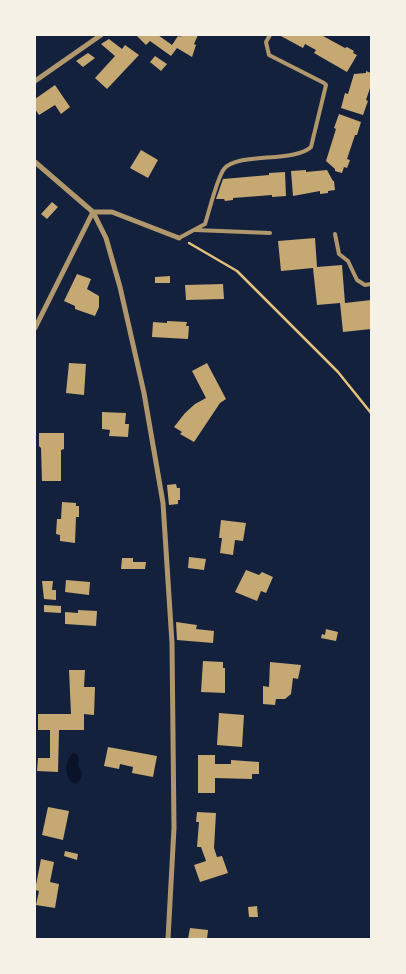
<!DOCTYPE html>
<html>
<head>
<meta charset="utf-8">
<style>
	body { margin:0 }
	#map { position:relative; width:406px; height:974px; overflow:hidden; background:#14213d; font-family:"Space Grotesk",sans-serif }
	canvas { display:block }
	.frame { position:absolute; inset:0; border:36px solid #f6f1e7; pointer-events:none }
</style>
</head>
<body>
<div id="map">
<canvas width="406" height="974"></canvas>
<div class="frame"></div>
</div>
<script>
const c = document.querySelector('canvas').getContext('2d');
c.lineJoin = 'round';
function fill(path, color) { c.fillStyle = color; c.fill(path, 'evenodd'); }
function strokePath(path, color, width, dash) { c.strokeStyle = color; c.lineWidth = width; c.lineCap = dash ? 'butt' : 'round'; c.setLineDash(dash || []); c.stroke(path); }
const water = new Path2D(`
	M 73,753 L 77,754 L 79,759 L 78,766 C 84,774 83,780 74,784 C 64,777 64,762 73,753 Z`);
const building = new Path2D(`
	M 136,35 L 158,35 L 172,45 L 178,36 L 182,37 L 178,35 L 198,35 L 194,44 L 196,45 L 192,57 L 177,48 L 171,56 L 150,41 L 146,45 Z
	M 279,35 L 324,35 L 323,36 L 345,48 L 347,47 L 354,51 L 353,53 L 357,55 L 347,72 L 314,53 L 316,50 L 305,44 L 303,48 Z
	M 109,39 L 122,49 L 125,45 L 139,55 L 107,89 L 95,78 L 115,56 L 101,44 Z
	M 88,53 L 95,58 L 83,67 L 76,61 Z
	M 155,56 L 167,64 L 161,71 L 150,62 Z
	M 366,71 L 371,73 L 371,89 L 370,88 L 366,100 L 368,101 L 363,115 L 341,108 L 345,93 L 348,94 L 354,74 L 366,73 Z
	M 55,85 L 70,107 L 61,114 L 55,105 L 39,115 L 35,109 L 35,99 Z
	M 339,114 L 361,122 L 357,135 L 355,135 L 347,159 L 350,160 L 347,168 L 344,167 L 342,173 L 335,171 L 335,169 L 326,161 L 336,129 L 334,128 Z
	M 141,150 L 158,160 L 148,178 L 130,168 Z
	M 306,170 L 306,172 L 327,170 L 333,181 L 334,181 L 335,190 L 328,191 L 328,193 L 320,194 L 320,191 L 293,196 L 291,171 Z
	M 285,172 L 286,196 L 272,197 L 272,195 L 233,198 L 233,200 L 225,201 L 224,199 L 216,199 L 223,179 L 269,175 L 269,173 Z
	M 52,202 L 58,207 L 47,219 L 41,214 Z
	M 315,238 L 317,267 L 342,265 L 345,303 L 371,300 L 371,329 L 343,332 L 340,303 L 317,305 L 313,268 L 281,271 L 278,241 Z
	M 77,274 L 91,279 L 87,289 L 99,296 L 99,307 L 95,316 L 75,309 L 75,306 L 64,301 Z
	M 170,276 L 170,283 L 155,283 L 155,277 Z
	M 223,284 L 224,299 L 186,300 L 185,285 Z
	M 167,321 L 187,322 L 186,326 L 189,326 L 188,339 L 152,337 L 153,322 L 167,323 Z
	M 69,363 L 86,364 L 84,395 L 66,393 Z
	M 207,363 L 226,399 L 220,403 L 194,442 L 180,434 L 182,432 L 174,427 L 185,413 L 195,404 L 206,398 L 192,371 Z
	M 102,412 L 126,413 L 125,424 L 129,424 L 128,437 L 109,436 L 110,430 L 102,429 Z
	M 39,433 L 64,433 L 64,449 L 61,450 L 61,481 L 42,481 L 41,448 L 39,446 Z
	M 176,484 L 177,488 L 180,488 L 180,500 L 178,500 L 178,504 L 169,505 L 167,485 Z
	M 62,502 L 76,503 L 76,506 L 79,506 L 79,517 L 76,517 L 75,543 L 60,541 L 60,535 L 56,534 L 57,519 L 61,519 Z
	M 221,520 L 246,523 L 243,541 L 235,540 L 233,555 L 220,553 L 222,538 L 219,538 Z
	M 189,557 L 206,559 L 204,570 L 188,568 Z
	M 122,558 L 133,558 L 133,562 L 146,562 L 145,569 L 121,569 Z
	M 246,570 L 259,575 L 262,572 L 273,577 L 266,593 L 261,591 L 257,601 L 235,592 Z
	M 66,580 L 90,582 L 89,595 L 65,592 Z
	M 42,581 L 53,581 L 52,590 L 56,590 L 56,600 L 44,599 Z
	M 44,605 L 61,606 L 61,613 L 44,612 Z
	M 78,610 L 97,611 L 96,626 L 65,624 L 65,612 L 78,613 Z
	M 176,622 L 197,625 L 196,629 L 214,631 L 213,643 L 177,640 Z
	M 326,629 L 338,632 L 336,641 L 321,638 L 322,634 L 325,635 Z
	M 203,661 L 223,662 L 223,668 L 225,668 L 225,693 L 201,692 Z
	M 270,662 L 301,665 L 298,679 L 293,678 L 291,694 L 285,699 L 276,699 L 275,705 L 263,704 L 263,686 L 269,687 Z
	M 69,670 L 85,670 L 84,687 L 95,687 L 94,715 L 84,714 L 84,730 L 59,730 L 58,772 L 37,771 L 38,758 L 50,758 L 50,730 L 38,730 L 38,714 L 71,714 Z
	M 219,713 L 244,715 L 242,747 L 217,745 Z
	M 108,747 L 157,756 L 153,777 L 132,773 L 133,767 L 120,764 L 119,769 L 104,766 Z
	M 198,755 L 215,755 L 215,764 L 231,764 L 231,760 L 259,762 L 259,774 L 252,774 L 252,779 L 215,778 L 215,793 L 198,793 Z
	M 48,807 L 69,811 L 63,840 L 42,835 Z
	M 197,812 L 216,813 L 214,848 L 217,857 L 222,856 L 228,873 L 200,882 L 194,865 L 206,861 L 201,847 L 197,847 L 199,822 L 196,822 Z
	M 65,851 L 78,854 L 77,860 L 64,856 Z
	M 41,859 L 54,862 L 50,882 L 59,884 L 55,908 L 36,905 L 39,891 L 35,890 Z
	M 257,906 L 258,917 L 249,917 L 248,907 Z
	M 190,928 L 208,930 L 207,939 L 188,939 Z`);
const path = new Path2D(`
	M 189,243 L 237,271 L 338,372 L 371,413`);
const service = new Path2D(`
	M 195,230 L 270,233
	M 335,234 L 339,254 L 348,261 L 357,280 L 365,285 L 371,284
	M 179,238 L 205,224 C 209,212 217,178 224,169 C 237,152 294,163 311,147 L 326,85 L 324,83 L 269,55 L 266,42 L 270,35`);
const minor = new Path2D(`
	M 35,81 L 101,35
	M 35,162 L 93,212 L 106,238 L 120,287 L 144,393 L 163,503 L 172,643 L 174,828 L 168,939
	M 35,328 L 93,212 L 112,212 L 179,238`);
fill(water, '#0b132b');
fill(building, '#c6a872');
strokePath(path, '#e5c07b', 2.5);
strokePath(service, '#b1986c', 4);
strokePath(minor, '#b1986c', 5);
</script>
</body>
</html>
